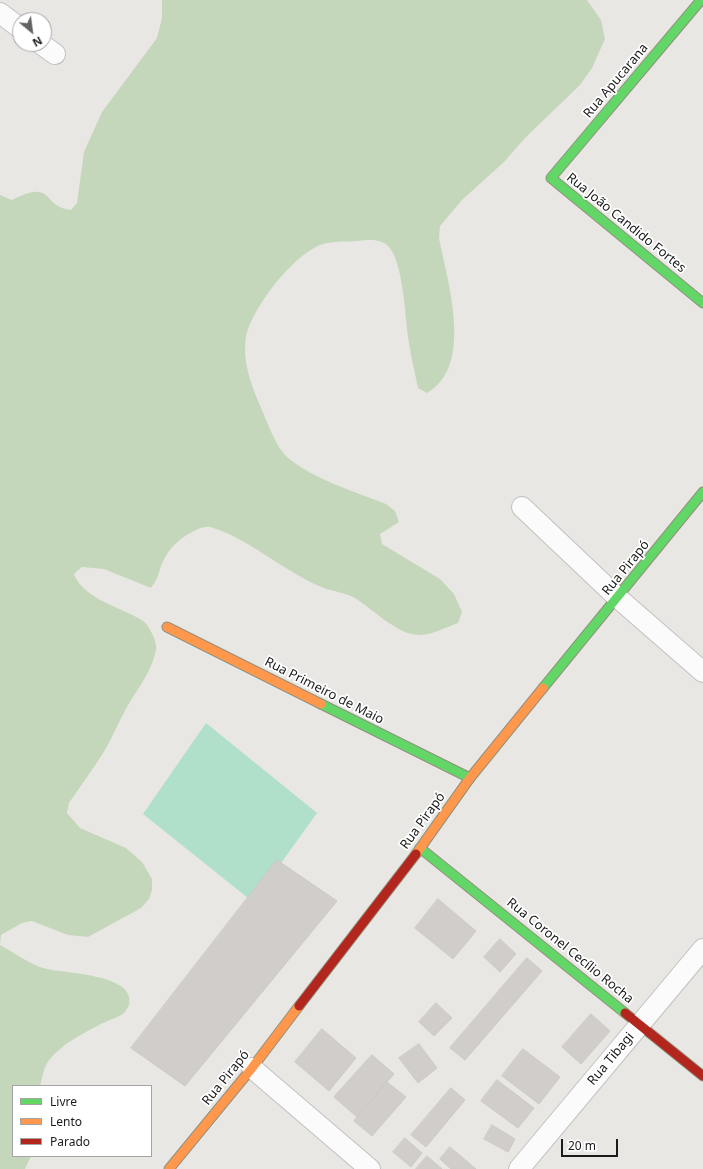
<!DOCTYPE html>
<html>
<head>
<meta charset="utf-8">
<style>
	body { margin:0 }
	#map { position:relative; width:703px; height:1169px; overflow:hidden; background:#e9e7e4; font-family:"Noto Sans",sans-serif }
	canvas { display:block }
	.legend { position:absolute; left:12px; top:1085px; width:140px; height:72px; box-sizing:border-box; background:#fff; border:1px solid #a4a4a4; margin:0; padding:5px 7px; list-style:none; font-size:12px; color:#1b1b1b }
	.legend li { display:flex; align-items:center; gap:8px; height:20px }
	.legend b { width:20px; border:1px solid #a4a4a4 }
	.north { position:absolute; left:12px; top:12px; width:40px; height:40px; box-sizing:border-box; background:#fff; border:1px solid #a4a4a4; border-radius:50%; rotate:151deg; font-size:11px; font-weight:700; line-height:16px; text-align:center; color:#1b1b1b }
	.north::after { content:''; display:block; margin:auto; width:14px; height:18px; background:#636261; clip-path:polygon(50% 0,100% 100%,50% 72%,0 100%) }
	.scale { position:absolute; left:561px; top:1139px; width:57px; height:18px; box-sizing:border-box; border:2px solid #1b1b1b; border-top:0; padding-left:5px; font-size:12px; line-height:14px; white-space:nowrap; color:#1b1b1b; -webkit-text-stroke:3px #fff; paint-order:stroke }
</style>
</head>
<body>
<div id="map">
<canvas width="703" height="1169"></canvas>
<ul class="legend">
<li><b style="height:5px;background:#63d668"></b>Livre</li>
<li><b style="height:5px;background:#ff974d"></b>Lento</li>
<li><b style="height:5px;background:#b3261e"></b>Parado</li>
</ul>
<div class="north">N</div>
<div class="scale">20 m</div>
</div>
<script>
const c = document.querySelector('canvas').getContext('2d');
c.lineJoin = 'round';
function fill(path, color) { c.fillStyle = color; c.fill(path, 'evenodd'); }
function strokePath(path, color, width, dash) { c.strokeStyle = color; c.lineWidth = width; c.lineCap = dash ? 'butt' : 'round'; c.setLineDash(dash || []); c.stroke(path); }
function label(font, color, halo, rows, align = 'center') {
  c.font = font + ' "Noto Sans",sans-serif'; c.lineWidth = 3.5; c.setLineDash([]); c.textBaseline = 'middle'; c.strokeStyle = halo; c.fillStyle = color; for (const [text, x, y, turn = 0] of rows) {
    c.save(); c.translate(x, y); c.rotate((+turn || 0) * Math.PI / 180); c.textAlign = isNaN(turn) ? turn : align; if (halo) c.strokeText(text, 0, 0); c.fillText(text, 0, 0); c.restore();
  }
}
const forest = new Path2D(`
	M 162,0 L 587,0 L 601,20 L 605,39 L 592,68 L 580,85 L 526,137 L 504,162 L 462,200 L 440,226 L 439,238 C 447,280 475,366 427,393 L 418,388 C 415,373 411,358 409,343 C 405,320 404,262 388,246 C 380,238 367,240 357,241 C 346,242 334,241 323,244 C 294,253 252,308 246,337 C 242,363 252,387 262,410 C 269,426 275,446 288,458 C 316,480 353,491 386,504 L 395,511 L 399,522 L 380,534 L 382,544 L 440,579 L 454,594 L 462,612 L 458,623 C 444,628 427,638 412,634 C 394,631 370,607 353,597 C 343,592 330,591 319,586 C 284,571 246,537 210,527 C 206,526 201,528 198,529 C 180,537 168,548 161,566 C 157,577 159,577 151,588 L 104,569 L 82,567 L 74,574 C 84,600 122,607 143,621 C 149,625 158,643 156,650 C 152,671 138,688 127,707 C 119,721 113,736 105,750 C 94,768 81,785 69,803 L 67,813 L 80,828 L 126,848 L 142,862 L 152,879 L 152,890 L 149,899 L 141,908 L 88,937 L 68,935 L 32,921 L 22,923 L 1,935 L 0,945 C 15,953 30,965 47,969 C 63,973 137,974 129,1005 C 128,1007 125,1012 124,1013 C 119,1017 110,1020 105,1022 C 84,1033 58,1045 46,1065 C 43,1071 42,1080 40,1086 L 13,1086 L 13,1156 L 31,1156 L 25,1169 L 0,1169 L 0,195 L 12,200 C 55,178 41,207 71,210 L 77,203 L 84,152 L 102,112 L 157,38 L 162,18 Z`);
const pitch = new Path2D(`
	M 206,723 L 317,813 L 253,902 L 143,814 Z`);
const building = new Path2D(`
	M 277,860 L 337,901 L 185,1086 L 131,1048 Z
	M 438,899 L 476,931 L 453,959 L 415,928 Z
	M 500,939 L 516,954 L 500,972 L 484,957 Z
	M 527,958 L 542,971 L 465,1060 L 450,1048 Z
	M 436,1003 L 452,1018 L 434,1036 L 419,1022 Z
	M 591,1014 L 610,1031 L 581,1064 L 562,1047 Z
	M 322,1029 L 356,1058 L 329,1091 L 295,1062 Z
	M 419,1044 L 437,1068 L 418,1083 L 399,1058 Z
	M 523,1049 L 560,1077 L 539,1104 L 502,1076 Z
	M 372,1055 L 394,1074 L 357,1117 L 334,1097 Z
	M 497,1080 L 534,1108 L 518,1128 L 481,1101 Z
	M 387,1082 L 406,1097 L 372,1136 L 354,1121 Z
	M 451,1088 L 465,1100 L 426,1147 L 411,1135 Z
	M 492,1125 L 515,1139 L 508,1152 L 484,1139 Z
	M 405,1138 L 422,1153 L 411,1167 L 393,1152 Z
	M 450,1147 L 476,1169 L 451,1169 L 440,1159 Z
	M 427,1156 L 442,1169 L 416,1169 Z`);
const street = new Path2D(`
	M 0,13 L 20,28
	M 41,44 L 55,54
	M 522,507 L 618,598 L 703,672
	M 252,1068 L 370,1169
	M 519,1169 L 703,949`);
const fast = new Path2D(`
	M 701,0 L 551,178 L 703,303
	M 543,688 L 703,492
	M 321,704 L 470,778
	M 420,848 L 625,1013`);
const slow = new Path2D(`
	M 167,627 L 321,704
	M 416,854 L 470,778 L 543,688
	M 169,1169 L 252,1068 L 299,1006`);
const jam = new Path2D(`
	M 299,1006 L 416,854
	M 625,1013 L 703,1076`);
const streetNames = [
	["Rua Apucarana",616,81,-50],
	["Rua João Candido Fortes",626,223,39],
	["Rua Pirapó",626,568,-51],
	["Rua Primeiro de Maio",324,691,27],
	["Rua Pirapó",423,821,-54],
	["Rua Coronel Cecílio Rocha",570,951,39],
	["Rua Tibagi",611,1059,-50],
	["Rua Pirapó",226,1078,-51]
];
fill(forest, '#c5d7ba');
fill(pitch, '#b0dfca');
fill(building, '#d0cdcb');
strokePath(building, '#ccc9c5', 1);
strokePath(street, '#c2c1c0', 22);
strokePath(fast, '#90917d', 11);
strokePath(slow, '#90917d', 11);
strokePath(jam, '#90917d', 11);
strokePath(street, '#fcfbfb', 20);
strokePath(fast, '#63d668', 9);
strokePath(slow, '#ff974d', 9);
strokePath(jam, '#b3261e', 9);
label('13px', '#1b1b1b', '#fff', streetNames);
</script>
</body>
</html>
